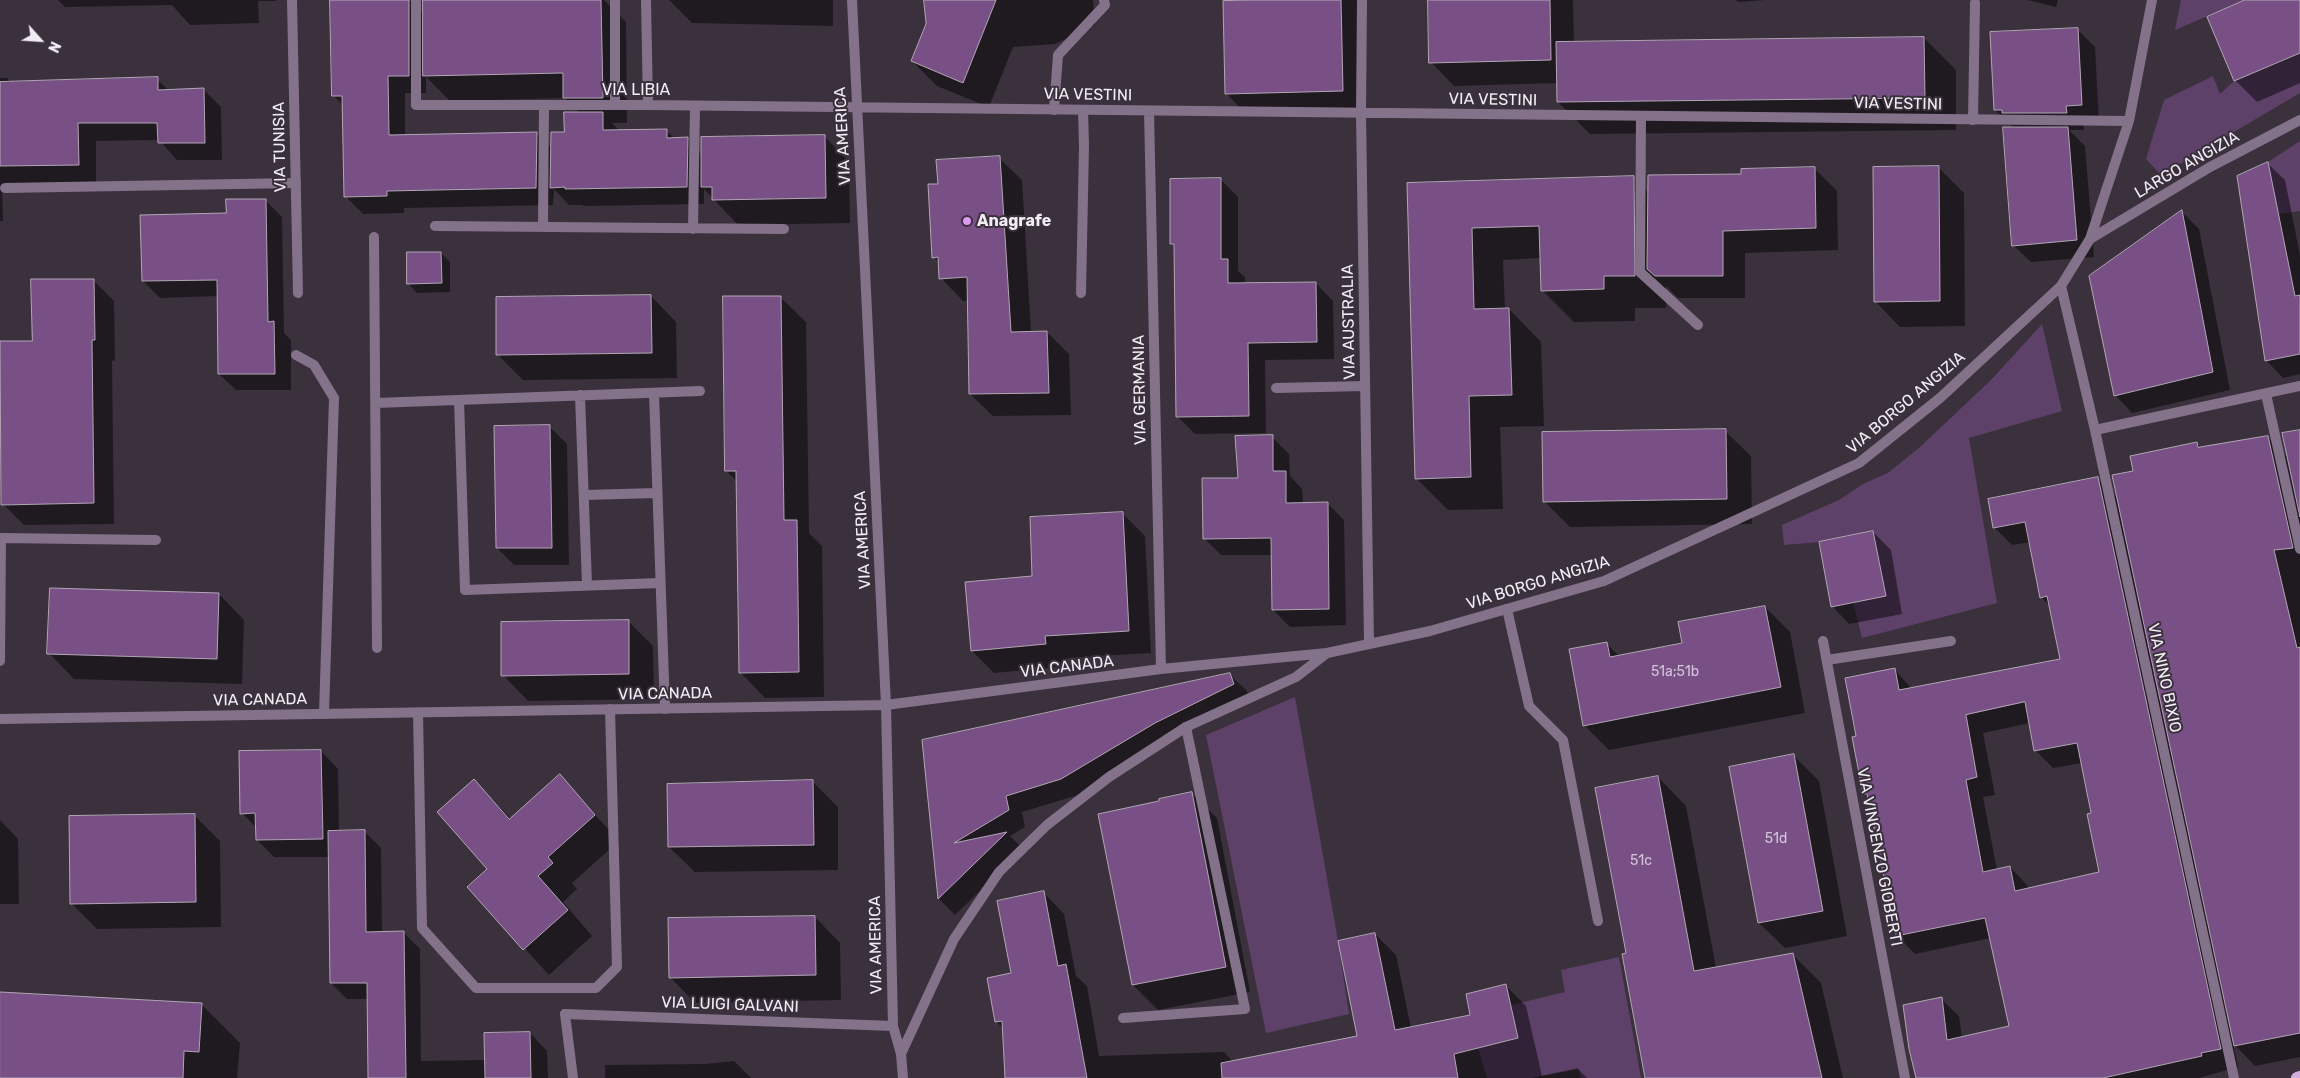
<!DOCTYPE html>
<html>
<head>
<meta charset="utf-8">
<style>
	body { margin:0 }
	#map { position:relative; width:2300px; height:1078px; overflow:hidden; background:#3a313d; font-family:Rubik,sans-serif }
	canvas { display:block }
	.north { position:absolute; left:15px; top:15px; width:50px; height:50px; -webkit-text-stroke:4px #3a313d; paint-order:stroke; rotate:116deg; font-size:14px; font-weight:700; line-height:20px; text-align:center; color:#f2ecf4 }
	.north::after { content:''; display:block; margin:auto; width:18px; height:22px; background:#f2ecf4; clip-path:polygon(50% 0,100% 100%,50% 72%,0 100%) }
</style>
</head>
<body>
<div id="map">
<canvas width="2300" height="1078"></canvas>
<div class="north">N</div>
</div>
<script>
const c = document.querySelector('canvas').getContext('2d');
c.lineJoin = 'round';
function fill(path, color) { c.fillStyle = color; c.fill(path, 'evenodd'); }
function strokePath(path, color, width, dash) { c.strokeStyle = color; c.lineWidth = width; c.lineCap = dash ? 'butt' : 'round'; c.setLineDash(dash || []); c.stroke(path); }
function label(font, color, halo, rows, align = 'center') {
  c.font = font + ' Rubik,sans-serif'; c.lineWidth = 4; c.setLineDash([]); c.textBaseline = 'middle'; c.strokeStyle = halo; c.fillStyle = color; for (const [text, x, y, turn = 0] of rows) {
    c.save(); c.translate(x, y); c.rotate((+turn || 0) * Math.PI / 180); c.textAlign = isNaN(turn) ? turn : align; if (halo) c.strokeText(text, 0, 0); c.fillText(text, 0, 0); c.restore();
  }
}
const green = new Path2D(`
	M 2181,0 L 2245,0 L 2175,30 Z
	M 2300,53 L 2300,93 L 2161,175 L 2146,159 L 2164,100 L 2213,76 L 2220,94 L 2234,81 Z
	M 2300,141 L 2300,211 L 2278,214 L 2268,162 Z
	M 2042,324 L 2062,411 L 1969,438 L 1997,603 L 1862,638 L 1853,602 L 1886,596 L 1873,531 L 1819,542 L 1784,545 L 1782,525 L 1839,500 L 1863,484 L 1888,473 L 1920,447 L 1992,379 Z
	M 1295,697 L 1338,941 L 1349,1014 L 1266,1033 L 1206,735 Z
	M 1619,957 L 1641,1078 L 1581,1078 L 1578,1068 L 1531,1078 L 1487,1078 L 1478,1048 L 1518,1038 L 1511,1005 L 1565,992 L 1561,970 Z`);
const shadow = new Path2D(`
	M 58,0 L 276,0 L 276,1 L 258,1 L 259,23 L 190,25 L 172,5 L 65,7 Z
	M 331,0 L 409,0 L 424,15 L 424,0 L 604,0 L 626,22 L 627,123 L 612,123 L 620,131 L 666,130 L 675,139 L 687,139 L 702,154 L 824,136 L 849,162 L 850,223 L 738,225 L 704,189 L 704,204 L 584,206 L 582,205 L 569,205 L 554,189 L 553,205 L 404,208 L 404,213 L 363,214 L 345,196 L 344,106 L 333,95 ZM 426,77 L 450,101 L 565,98 L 580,113 L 552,149 L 536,133 L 405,136 L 405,93 L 426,93 Z
	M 669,0 L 833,0 L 833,26 L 692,23 Z
	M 926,0 L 1093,0 L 1095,25 L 1055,44 L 1013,47 L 989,107 L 937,86 L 912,61 L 928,24 Z
	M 1252,0 L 1360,0 L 1362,111 L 1246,114 L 1226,93 Z
	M 1429,0 L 1573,0 L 1574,43 L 1924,38 L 1956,70 L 1956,130 L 1590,134 L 1558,102 L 1558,83 L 1454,86 L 1431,62 Z
	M 1736,0 L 1766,0 L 1738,2 Z
	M 2027,0 L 2058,0 L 2056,7 Z
	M 2248,0 L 2300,0 L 2300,83 L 2257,102 L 2236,81 L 2208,17 Z
	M 2077,29 L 2095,47 L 2099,123 L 2083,123 L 2084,130 L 2069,130 L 2085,146 L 2094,257 L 2031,262 L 2013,245 L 2014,128 L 1995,110 Z
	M 0,78 L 7,78 L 11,83 L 157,79 L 169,91 L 203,89 L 221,107 L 222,160 L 177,160 L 159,140 L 96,141 L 96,183 L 2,185 L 3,221 L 0,221 Z
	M 999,158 L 1022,180 L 1031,332 L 1047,332 L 1069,354 L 1071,415 L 993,416 L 970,394 L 969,300 L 963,301 L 941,278 L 940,263 L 934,257 L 939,185 Z
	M 2267,163 L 2285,180 L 2300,255 L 2300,374 L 2283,378 L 2266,360 Z
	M 1814,168 L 1837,191 L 1838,250 L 1745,253 L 1745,298 L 1678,298 L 1666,286 L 1666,308 L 1635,308 L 1635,321 L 1574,322 L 1542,290 L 1541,258 L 1503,260 L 1505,310 L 1509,309 L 1541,342 L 1544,426 L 1500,427 L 1503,509 L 1448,510 L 1416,478 L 1408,184 L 1633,178 L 1649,193 L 1742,176 Z
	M 1939,168 L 1964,193 L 1965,326 L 1900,327 L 1875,301 Z
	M 1220,179 L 1238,197 L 1238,271 L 1245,277 L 1245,284 L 1316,283 L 1333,301 L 1334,359 L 1265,360 L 1266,433 L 1195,434 L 1178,417 L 1175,248 L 1172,244 Z
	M 265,200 L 282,217 L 284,333 L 291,340 L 291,390 L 236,390 L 219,374 L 218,296 L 160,298 L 143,281 L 228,214 Z
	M 2182,212 L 2199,229 L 2230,390 L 2132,413 L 2115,395 Z
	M 441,253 L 450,262 L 450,292 L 417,293 L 409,284 Z
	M 93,280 L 114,301 L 115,360 L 112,361 L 114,524 L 24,525 L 3,504 L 33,342 Z
	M 651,296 L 676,322 L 677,378 L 523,380 L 498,355 Z
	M 780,297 L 806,322 L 809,533 L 822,546 L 824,697 L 765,698 L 740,672 L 737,481 L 726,471 Z
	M 549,426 L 567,444 L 569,565 L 514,565 L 497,548 Z
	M 2300,430 L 2300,1057 L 2255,1066 L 2233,1043 L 2238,1067 L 2199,1078 L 1917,1078 L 1941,999 L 1959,1016 L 1962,1038 L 2010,1027 L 1991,938 L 1915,954 L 1897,936 L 1869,799 L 1864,794 L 1857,737 L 1894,669 L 1912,689 L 2061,660 L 2051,607 L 2041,597 L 2030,542 L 2012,545 L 1995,528 L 2098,479 L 2118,499 L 2134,472 L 2197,443 L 2201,448 L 2268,437 L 2288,458 ZM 2030,723 L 2035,750 L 2053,768 L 2082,763 L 2100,873 L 2028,889 L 2027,885 L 2010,867 L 1997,870 L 1983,797 L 1995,795 L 1983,733 Z
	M 1725,431 L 1751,456 L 1752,524 L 1570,527 L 1545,502 Z
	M 1272,437 L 1289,454 L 1290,476 L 1302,489 L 1303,504 L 1327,503 L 1344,520 L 1346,625 L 1290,627 L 1273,610 L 1272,555 L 1221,555 L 1204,538 L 1239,479 Z
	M 1122,513 L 1145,536 L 1151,653 L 1067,658 L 1068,666 L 994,673 L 972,651 L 966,583 L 1034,577 Z
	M 1873,532 L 1891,550 L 1902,614 L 1849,624 L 1832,606 Z
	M 219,594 L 244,620 L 242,684 L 74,679 L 49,653 Z
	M 1765,607 L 1790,632 L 1805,713 L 1609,750 L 1584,725 L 1606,643 L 1619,656 L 1684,644 Z
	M 628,621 L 653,646 L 654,699 L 528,701 L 503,675 Z
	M 1230,675 L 1247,691 L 1250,701 L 1172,739 L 1078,795 L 1022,812 L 1025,827 L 1010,836 L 1023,849 L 955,915 L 939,899 L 924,741 Z
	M 321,751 L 338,769 L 339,832 L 364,831 L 381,848 L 382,933 L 404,933 L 420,949 L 421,1061 L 486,1060 L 530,1033 L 547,1051 L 548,1078 L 369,1078 L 368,999 L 347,999 L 331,983 L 330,857 L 274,857 L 257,840 L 257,828 L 242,813 Z
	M 1793,755 L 1819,781 L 1847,936 L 1785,948 L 1759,923 Z
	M 560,776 L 619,841 L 572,883 L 577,889 L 563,902 L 592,936 L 549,975 L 469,887 L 489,870 L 474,780 L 511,819 Z
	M 1658,777 L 1686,806 L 1716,968 L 1792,954 L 1821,983 L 1843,1078 L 1646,1078 L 1628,954 Z
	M 812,781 L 838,807 L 838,870 L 695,872 L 669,847 Z
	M 1191,793 L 1217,818 L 1250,992 L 1158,1010 L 1133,985 L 1100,814 L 1160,802 Z
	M 195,816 L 220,841 L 221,927 L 97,929 L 72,904 Z
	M 0,820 L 18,839 L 19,904 L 0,904 Z
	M 1044,893 L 1064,914 L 1076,976 L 1087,986 L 1099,1056 L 1224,1052 L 1233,1062 L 1359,1037 L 1375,934 L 1396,955 L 1411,1028 L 1472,1016 L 1505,985 L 1526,1006 L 1542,1076 L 1578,1069 L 1587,1078 L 1006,1078 L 1003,1029 L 997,1022 Z
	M 815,917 L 840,943 L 841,1000 L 695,1003 L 670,977 Z
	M 0,993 L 201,1004 L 240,1043 L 237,1078 L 0,1078 Z
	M 734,1061 L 751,1078 L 605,1078 L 605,1065 L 705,1064 Z`);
const building = new Path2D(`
	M 330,0 L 409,0 L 409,76 L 388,76 L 389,135 L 537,132 L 536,188 L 387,191 L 387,196 L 344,197 L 342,96 L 332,96 Z
	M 423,0 L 601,0 L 603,98 L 563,98 L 563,73 L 423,76 Z
	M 924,0 L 996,0 L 963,83 L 911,61 L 926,24 Z
	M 1251,0 L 1341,0 L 1343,91 L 1225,94 L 1223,1 Z
	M 1428,0 L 1550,0 L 1551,60 L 1429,63 Z
	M 2245,0 L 2300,0 L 2300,53 L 2234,81 L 2207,17 Z
	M 2078,28 L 2082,105 L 2066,106 L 2067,113 L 2002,113 L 2002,110 L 1994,110 L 1990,32 Z
	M 1924,37 L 1925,98 L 1557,102 L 1556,42 Z
	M 158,77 L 158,90 L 204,88 L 205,143 L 158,143 L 157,123 L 78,123 L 79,165 L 0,166 L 0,82 Z
	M 564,112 L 603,112 L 603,130 L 667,129 L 667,138 L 688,137 L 687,187 L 565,189 L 565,187 L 550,188 L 551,132 L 564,132 Z
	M 2003,127 L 2068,127 L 2077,240 L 2012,246 Z
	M 825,135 L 826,198 L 712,200 L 712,187 L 701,187 L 701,137 Z
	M 1000,156 L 1011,332 L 1047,331 L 1049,393 L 969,394 L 967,277 L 939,279 L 938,257 L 932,258 L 928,184 L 938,184 L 936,160 Z
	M 2268,162 L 2295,296 L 2300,295 L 2300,354 L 2265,361 L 2237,176 Z
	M 1939,166 L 1940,301 L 1874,302 L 1873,167 Z
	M 1815,167 L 1816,228 L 1723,231 L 1723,276 L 1655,276 L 1647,269 L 1648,175 L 1741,174 L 1741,169 Z
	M 1634,176 L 1635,276 L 1604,276 L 1604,289 L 1541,291 L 1539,226 L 1472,228 L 1474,309 L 1509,308 L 1512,395 L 1469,396 L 1471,477 L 1415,479 L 1407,183 Z
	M 1221,178 L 1221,259 L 1228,259 L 1228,283 L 1316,282 L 1317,342 L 1248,343 L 1249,416 L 1176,417 L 1174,244 L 1170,244 L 1170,179 Z
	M 226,199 L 266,199 L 268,322 L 274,321 L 275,374 L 218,374 L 217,280 L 142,281 L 140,215 L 226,213 Z
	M 2182,210 L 2213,372 L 2114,396 L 2089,276 Z
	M 407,252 L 441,252 L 442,283 L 407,284 Z
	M 31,279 L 94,279 L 95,340 L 92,340 L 94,503 L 1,505 L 0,341 L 32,341 Z
	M 651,295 L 652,353 L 496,355 L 496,297 Z
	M 723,296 L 781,296 L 784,520 L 797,520 L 799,672 L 739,673 L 736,471 L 725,471 Z
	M 550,425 L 552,548 L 496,548 L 494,426 Z
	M 1726,429 L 1727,499 L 1543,502 L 1542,432 Z
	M 2300,430 L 2300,517 L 2282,433 Z
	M 1273,435 L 1273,471 L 1286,471 L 1286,503 L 1328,502 L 1329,609 L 1272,610 L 1271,538 L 1203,539 L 1202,478 L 1238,478 L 1235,436 Z
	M 2268,436 L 2293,548 L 2274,550 L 2297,648 L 2300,647 L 2300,1033 L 2234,1046 L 2112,475 L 2133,471 L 2130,456 L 2197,442 L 2198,447 Z
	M 2098,477 L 2221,1049 L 2201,1053 L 2202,1056 L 2103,1078 L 1916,1078 L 1909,1049 L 1903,1005 L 1942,997 L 1947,1040 L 2009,1026 L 1985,918 L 1896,936 L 1867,794 L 1863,794 L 1852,737 L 1856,736 L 1845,678 L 1895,668 L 1899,690 L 2060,659 L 2047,596 L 2040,598 L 2025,522 L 1993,528 L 1988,499 ZM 2025,702 L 2034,751 L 2077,743 L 2091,813 L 2087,814 L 2099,872 L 2015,891 L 2010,866 L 1983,872 L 1966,780 L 1977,777 L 1966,715 Z
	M 1123,512 L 1129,631 L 1045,636 L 1046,644 L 971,651 L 965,582 L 1032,576 L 1030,517 Z
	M 1873,531 L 1886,596 L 1831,607 L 1819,542 Z
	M 50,588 L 219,593 L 217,659 L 47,654 Z
	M 1765,606 L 1781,687 L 1583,726 L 1569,649 L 1607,642 L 1610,657 L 1682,643 L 1678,622 Z
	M 629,620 L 629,674 L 501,676 L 501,622 Z
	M 1230,673 L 1234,684 L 1155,723 L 1061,779 L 1006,796 L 1009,810 L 954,843 L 1007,832 L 938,899 L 922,740 Z
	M 321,750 L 323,839 L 256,840 L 255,813 L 240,814 L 239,751 Z
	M 1794,754 L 1823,911 L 1758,923 L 1729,767 Z
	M 560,774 L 595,815 L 548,857 L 553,863 L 538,876 L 568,910 L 523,950 L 467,887 L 487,869 L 437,812 L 474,779 L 509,819 Z
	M 1658,776 L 1694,971 L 1793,953 L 1822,1078 L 1645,1078 L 1622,954 L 1626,953 L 1595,788 Z
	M 813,780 L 814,845 L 668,847 L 667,784 Z
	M 1192,792 L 1226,967 L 1132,985 L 1098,814 L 1159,801 L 1159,799 Z
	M 195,814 L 196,902 L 70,904 L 69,816 Z
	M 365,830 L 366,932 L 404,931 L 406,1078 L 368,1078 L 367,983 L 330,983 L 328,831 Z
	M 1044,891 L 1058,966 L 1066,964 L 1087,1078 L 1005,1078 L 1002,1021 L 995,1022 L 987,978 L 1011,973 L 997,901 Z
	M 815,916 L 816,975 L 669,978 L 668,918 Z
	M 1375,933 L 1395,1030 L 1470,1015 L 1466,994 L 1506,984 L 1518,1038 L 1454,1054 L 1458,1078 L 1222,1078 L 1221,1063 L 1357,1036 L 1338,941 Z
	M 0,992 L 202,1003 L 199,1052 L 184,1051 L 183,1078 L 0,1078 Z
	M 530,1032 L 531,1078 L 485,1078 L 484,1033 Z`);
const service = new Path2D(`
	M 615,0 L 615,105
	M 416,105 L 416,0
	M 1054,110 L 1058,55 L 1105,5 L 1104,0
	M 1641,116 L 1640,272 L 1698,325
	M 1973,120 L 1975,3
	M 5,188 L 296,183
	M 435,226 L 784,229
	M 543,227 L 544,105
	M 693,229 L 695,106
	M 374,237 L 377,648
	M 1081,293 L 1084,146 L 1083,110
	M 296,355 L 314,365 L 334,398 L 324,714
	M 1276,388 L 1365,386
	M 654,393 L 665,709
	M 580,395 L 587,585
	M 459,400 L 465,590 L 660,583
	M 376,403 L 700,391
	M 584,495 L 657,493
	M 1507,609 L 1529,706 L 1563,740 L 1598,921
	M 1827,660 L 1951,641
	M 0,661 L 1,538 L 156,540
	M 418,713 L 422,928 L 476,988 L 596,988 L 617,967 L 610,709
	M 565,1014 L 573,1078
	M 1123,1018 L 1245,1009 L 1186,727`);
const minor = new Path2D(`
	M 292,0 L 298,293
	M 646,0 L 648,105
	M 852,0 L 886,705 L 893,1026 L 901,1054 L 903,1078
	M 1362,0 L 1361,113 L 1369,643
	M 416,105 L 648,105 L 2129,121
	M 1149,111 L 1161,669
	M 2090,239 L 2210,167 L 2300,120
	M 2061,286 L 2095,430 L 2234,1078
	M 2266,394 L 2300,549
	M 2095,430 L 2300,386
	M 1823,641 L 1905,1078
	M 0,719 L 886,705 L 1161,669 L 1327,653
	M 565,1014 L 893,1026
	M 901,1054 L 954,939 L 999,872 L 1047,825 L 1109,777 L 1186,727 L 1296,677 L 1327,653 L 1430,631 L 1604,581 L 1859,463 L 1940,398 L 2061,286 L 2090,239 L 2129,121 L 2152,0`);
const primary = new Path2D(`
	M 2297,1078 L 2300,1077`);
const markers = [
	[967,221,5,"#dd99f4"]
];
const numberNames = [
	["51a;51b",1675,672],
	["51d",1776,839],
	["51c",1641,861]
];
const streetNames = [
	["VIA LIBIA",636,90],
	["VIA VESTINI",1088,95,1],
	["VIA VESTINI",1493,100,1],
	["VIA VESTINI",1898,104,1],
	["VIA AMERICA",843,136,-93],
	["VIA TUNISIA",280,147,-91],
	["LARGO ANGIZIA",2187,165,-30],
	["VIA AUSTRALIA",1349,322,-91],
	["VIA GERMANIA",1140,390,-91],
	["VIA BORGO ANGIZIA",1906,403,-40],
	["VIA AMERICA",863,540,-93],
	["VIA BORGO ANGIZIA",1538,583,-17],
	["VIA CANADA",1067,667,-7],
	["VIA NINO BIXIO",2164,678,78],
	["VIA CANADA",665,694,-1],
	["VIA CANADA",260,700,-1],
	["VIA VINCENZO GIOBERTI",1879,857,79],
	["VIA AMERICA",876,945,-91],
	["VIA LUIGI GALVANI",730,1005,2]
];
const poiNames = [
	["Anagrafe",977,221]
];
fill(green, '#5e4168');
fill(shadow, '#0007');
fill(building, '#785086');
strokePath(building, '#b1a6b4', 1);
strokePath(service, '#84728a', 10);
strokePath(minor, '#84728a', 10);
strokePath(primary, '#d2addf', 12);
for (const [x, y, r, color] of markers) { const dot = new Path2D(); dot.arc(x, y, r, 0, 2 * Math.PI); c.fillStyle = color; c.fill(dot); strokePath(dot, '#3a313d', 2); }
label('14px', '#d4c5d8', null, numberNames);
label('16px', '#f2ecf4', '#3a313d', streetNames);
label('bold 16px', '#f2ecf4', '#3a313d', poiNames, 'left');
</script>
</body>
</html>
